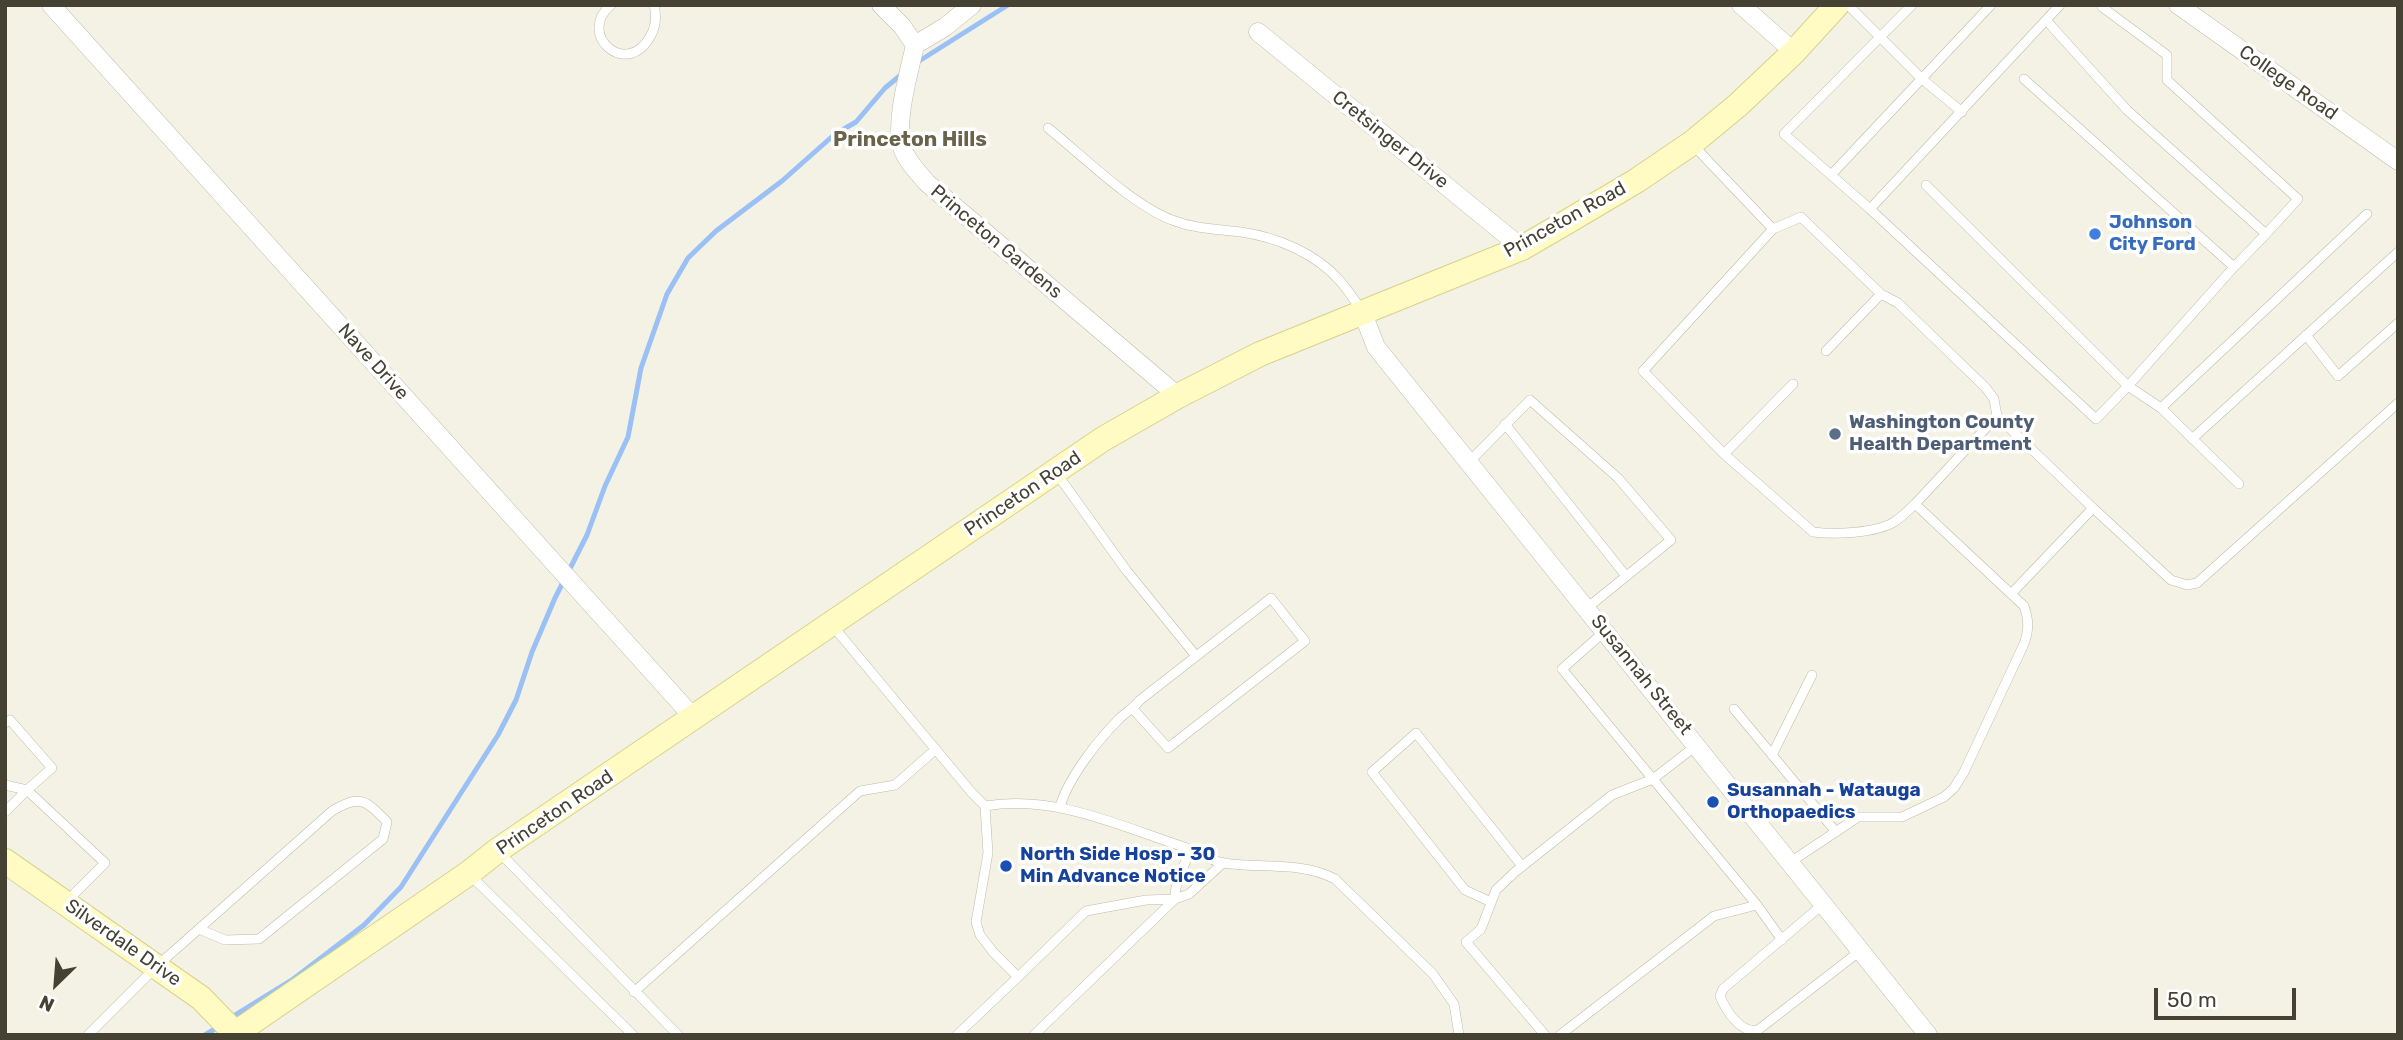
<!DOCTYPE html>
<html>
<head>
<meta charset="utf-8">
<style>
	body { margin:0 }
	#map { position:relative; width:2403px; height:1040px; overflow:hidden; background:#f4f2e4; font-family:Rubik,sans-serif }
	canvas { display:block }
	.frame { position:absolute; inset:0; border:7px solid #464233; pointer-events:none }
	.north { position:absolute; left:21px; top:949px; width:70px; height:70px; -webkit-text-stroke:5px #fff; paint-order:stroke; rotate:205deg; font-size:19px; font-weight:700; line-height:28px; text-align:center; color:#464233 }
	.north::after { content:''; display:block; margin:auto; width:24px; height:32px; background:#464233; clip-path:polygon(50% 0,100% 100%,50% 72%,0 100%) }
	.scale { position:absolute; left:2154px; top:988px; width:142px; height:32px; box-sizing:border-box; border:4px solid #464233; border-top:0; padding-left:9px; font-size:21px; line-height:24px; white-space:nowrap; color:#464233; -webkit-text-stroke:5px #fff; paint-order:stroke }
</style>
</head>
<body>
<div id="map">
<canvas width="2403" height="1040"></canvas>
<div class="frame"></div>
<div class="north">N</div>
<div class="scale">50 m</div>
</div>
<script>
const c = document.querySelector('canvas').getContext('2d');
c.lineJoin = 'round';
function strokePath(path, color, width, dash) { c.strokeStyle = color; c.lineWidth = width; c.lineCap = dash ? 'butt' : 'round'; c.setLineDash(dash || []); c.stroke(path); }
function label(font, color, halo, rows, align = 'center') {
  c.font = font + ' Rubik,sans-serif'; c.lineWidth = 7; c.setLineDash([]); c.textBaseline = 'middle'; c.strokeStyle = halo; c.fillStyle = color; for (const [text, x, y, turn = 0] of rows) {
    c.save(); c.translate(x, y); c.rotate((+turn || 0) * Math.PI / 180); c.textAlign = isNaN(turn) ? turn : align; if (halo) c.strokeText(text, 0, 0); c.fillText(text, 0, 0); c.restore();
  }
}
const stream = new Path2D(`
	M 916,63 L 1008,5
	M 229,1019 L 292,980 L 364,925 L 401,887 L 498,735 L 516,700 L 532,652 L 555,598 L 587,535 L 605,486 L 628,437 L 641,368 L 667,294 L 688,258 L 716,231 L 782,181 L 835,134 L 856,122 L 885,88 L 902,74
	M 205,1035 L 218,1027`);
const lane = new Path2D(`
	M 611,5 C 576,34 626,79 650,37 C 656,27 657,17 654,5
	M 1848,5 L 1922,79 L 1962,112
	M 1912,5 L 1784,134 L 1870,209 L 2060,5
	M 2046,20 L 2127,110 L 2266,234 L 2298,199 L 2167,80 L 2167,55 L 2102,7
	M 2024,79 L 2234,267 L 2266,234
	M 1048,128 C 1083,156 1132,205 1172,220 C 1195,229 1217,229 1241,232 C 1276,237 1316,253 1340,281 C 1348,290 1355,301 1362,311
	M 1692,144 L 1773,229
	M 1831,175 L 1991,5
	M 1926,185 L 2128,386 L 2234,267
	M 1870,209 L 2096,419 L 2128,386 L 2161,408 L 2239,484
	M 1881,294 L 1898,303 L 1985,387 L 1994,399 L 1997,416 L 2093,508
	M 2306,335 L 2338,376 L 2398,323
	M 1793,384 L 1724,454 L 1643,371 L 1773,229 L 1801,217 L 1881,294 L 1826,351
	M 2161,408 L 2367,214
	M 1505,424 L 1626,576
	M 2192,439 L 2398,252
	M 1724,454 L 1813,532 C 1835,535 1876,533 1894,522 C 1902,517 1909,510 1915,504 L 2024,606 C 2029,620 2029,630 2024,644 L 1964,772 L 1954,788 L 1944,797 L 1902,817 L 1858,817 L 1789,863
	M 1469,462 L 1530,400 L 1618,478 L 1671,540 L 1587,608
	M 1057,474 L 1126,570 L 1196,656
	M 1915,504 L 1997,416
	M 2011,594 L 2093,508 L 2171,580 L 2187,585 L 2197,583 L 2398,403
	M 832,625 L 972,793 L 985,806 L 988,853 L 976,922 L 980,935 L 993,952 L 1018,977 L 957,1035
	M 1605,631 L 1562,669 L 1757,905 L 1782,940
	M 1734,709 L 1836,832
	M 5,723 L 10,720 L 52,768 L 27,790 L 5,785
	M 1772,755 L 1812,675
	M 985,806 C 1054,794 1120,826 1184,847 C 1197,852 1210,861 1224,863 C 1262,869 1300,861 1335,879 L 1433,974 L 1454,1004 L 1459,1035
	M 1060,807 C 1068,778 1098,740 1119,719 C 1126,712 1134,708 1140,700 L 1271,598 L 1305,641 L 1168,748 L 1133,709
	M 5,812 L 27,790 L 105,863 L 67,901
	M 498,851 L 678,1035
	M 469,874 L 633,1035
	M 1491,902 L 1465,890 L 1372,772 L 1416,733 L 1522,866
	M 1822,905 L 1723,989 L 1720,996 C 1726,1011 1741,1034 1758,1030 L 1860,951
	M 1018,977 L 1086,911 L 1146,900 L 1175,899 L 1189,894 L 1223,863
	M 634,992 L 860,791 L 895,785 L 936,749
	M 88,1035 L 157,966 L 332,811 C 360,794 366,800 387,822 L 383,839 L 259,939 L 225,940 L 199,929
	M 1034,1035 L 1175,899 C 1174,882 1185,866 1190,850
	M 1545,1035 L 1466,942 L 1481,929 L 1496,890 L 1515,872 L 1612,795 L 1653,779 L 1697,745
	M 1560,1035 L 1714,916 L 1757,905`);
const street = new Path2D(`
	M 51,5 L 694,718
	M 881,5 L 902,26 L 915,45
	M 972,5 L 945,27 L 915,45 C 909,73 895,119 902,147 C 906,161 918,172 927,183 L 1178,396
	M 1741,5 L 1794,52
	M 2178,5 L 2398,161
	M 1258,32 L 1522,248
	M 1362,311 L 1376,347 L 1928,1035`);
const secondary = new Path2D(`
	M 5,861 L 201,998 L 235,1033
	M 233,1035 L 469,873 L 498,850 L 1103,439 L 1178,396 L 1260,354 L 1522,248 L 1565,223 L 1636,181 L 1692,143 L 1738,105 L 1794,52 L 1837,5`);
const markers = [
	[2095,234,7,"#3f7fe0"],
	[1835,434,7,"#5c6f8a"],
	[1713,802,7,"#1a4fb4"],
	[1006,866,7,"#1a4fb4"]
];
const streetNames = [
	["College Road",2288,83,35],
	["Cretsinger Drive",1390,140,39],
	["Princeton Road",1565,220,-29],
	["Princeton Gardens",996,242,40],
	["Nave Drive",373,362,48],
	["Princeton Road",1023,494,-34],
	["Susannah Street",1641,675,51],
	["Princeton Road",555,813,-34],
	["Silverdale Drive",123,943,35]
];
const shopNames = [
	["Johnson",2109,223],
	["City Ford",2109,245]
];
const serviceNames = [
	["Washington County",1849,423],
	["Health Department",1849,445]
];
const transitNames = [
	["Susannah - Watauga",1727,791],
	["Orthopaedics",1727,813],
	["North Side Hosp - 30",1020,855],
	["Min Advance Notice",1020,877]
];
const neighbourhoodNames = [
	["Princeton Hills",910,140]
];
strokePath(stream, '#9ac0f6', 5);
strokePath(lane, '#c0bba6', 10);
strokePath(street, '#c0bba6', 19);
strokePath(secondary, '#d7d28f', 26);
strokePath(lane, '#fff', 9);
strokePath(street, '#fff', 18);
strokePath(secondary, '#fffbc2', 24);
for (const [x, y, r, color] of markers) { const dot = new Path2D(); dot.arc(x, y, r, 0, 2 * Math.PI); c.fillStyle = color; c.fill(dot); strokePath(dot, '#fff', 2.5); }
label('19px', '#464233', '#fff', streetNames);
label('bold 19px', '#366cbe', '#fff', shopNames, 'left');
label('bold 19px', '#4e5e75', '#fff', serviceNames, 'left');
label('bold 19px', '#164399', '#fff', transitNames, 'left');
label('bold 21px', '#6a6249', '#fff', neighbourhoodNames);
</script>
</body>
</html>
